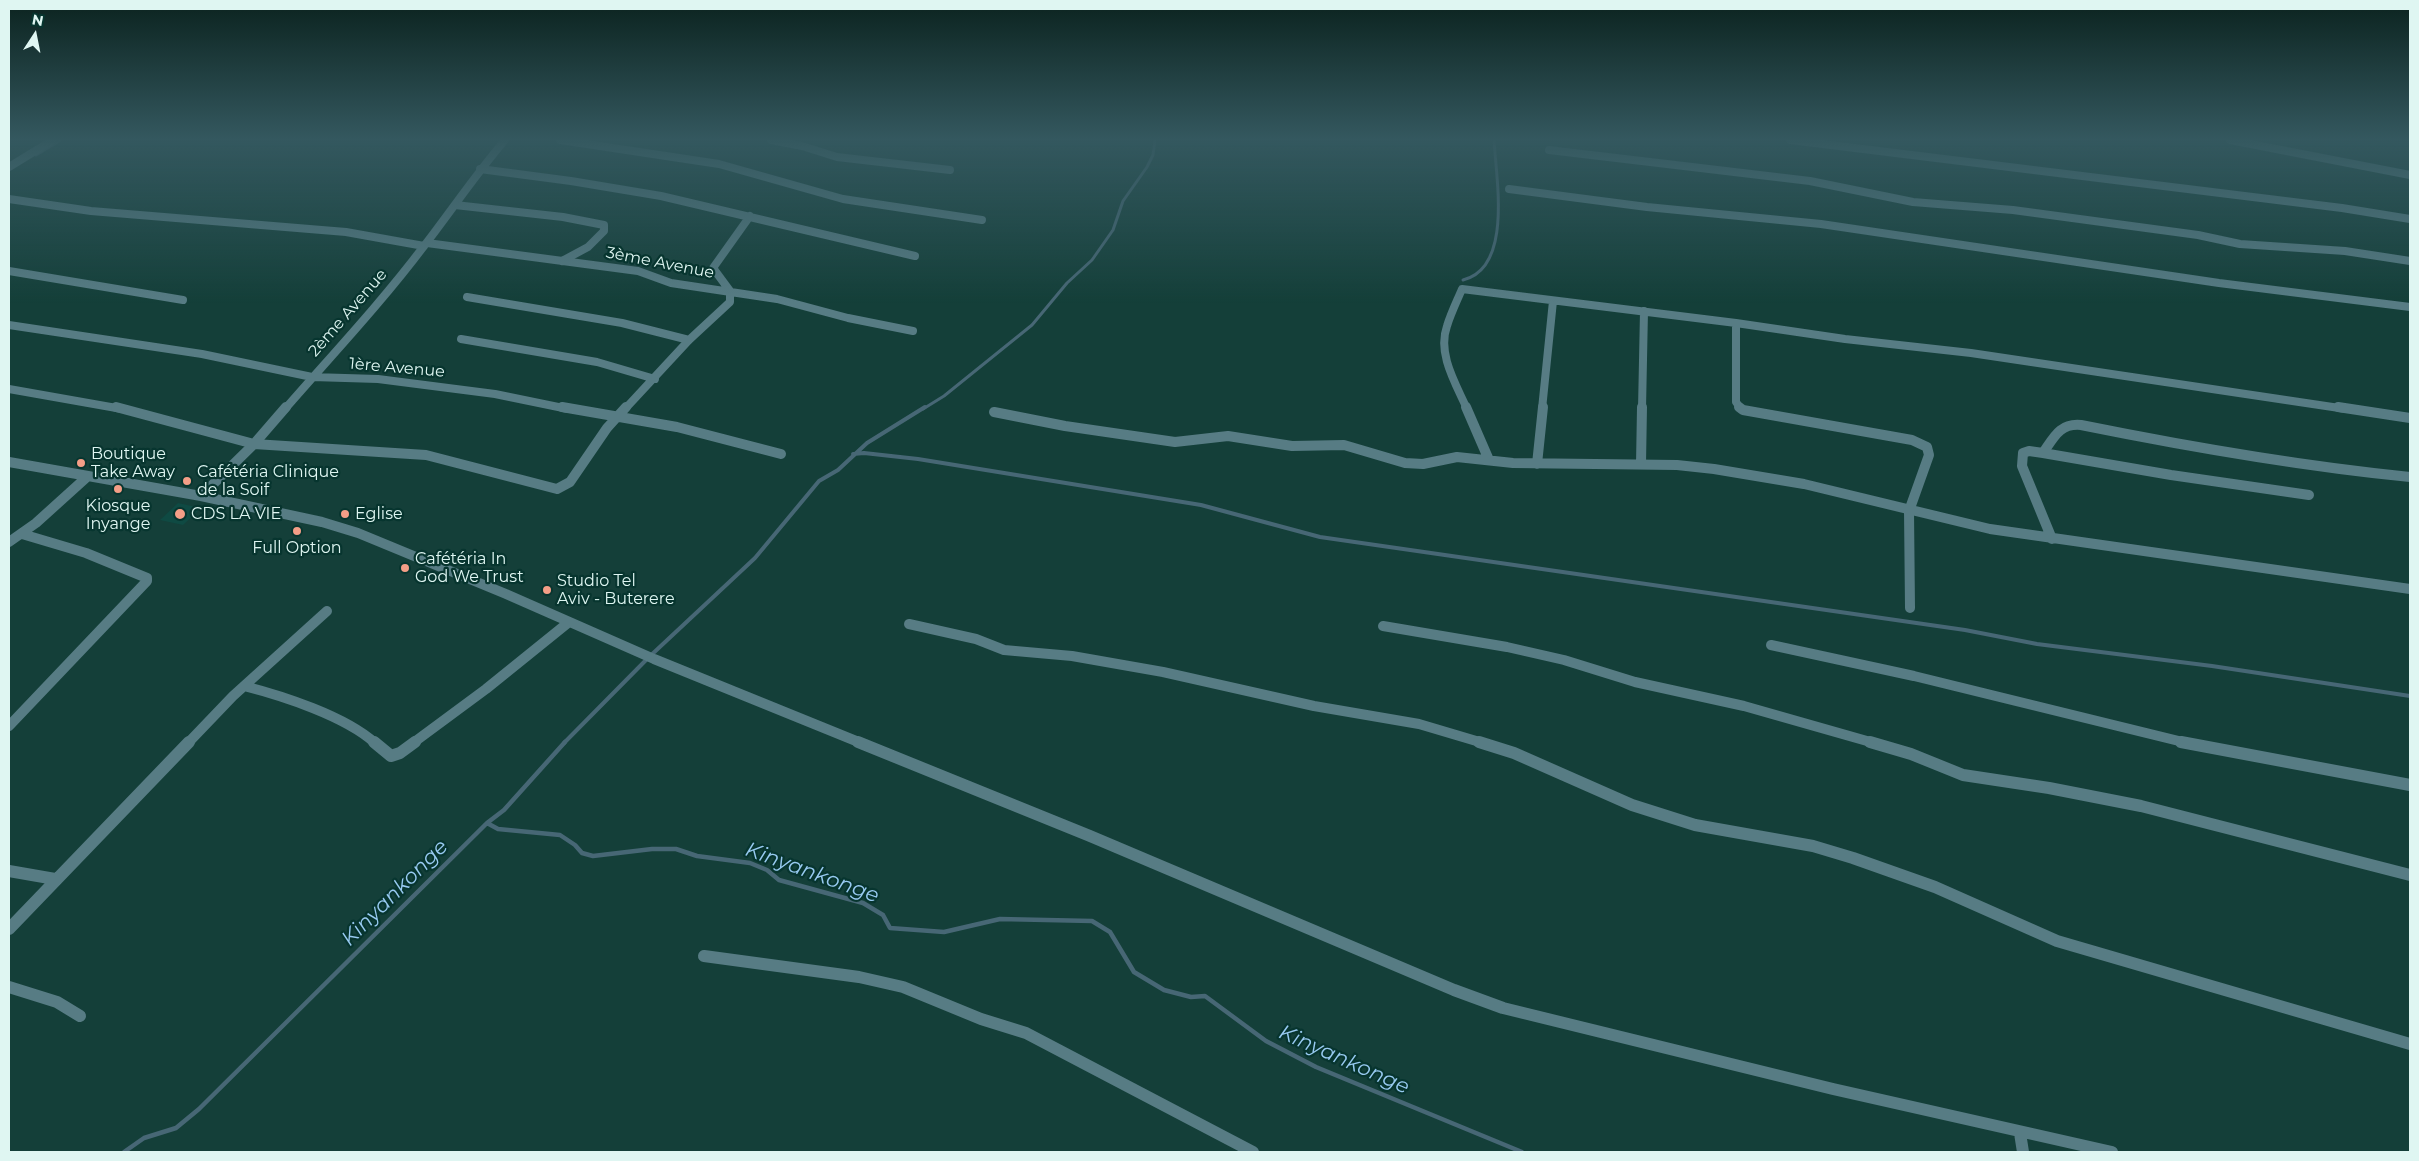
<!DOCTYPE html>
<html>
<head>
<meta charset="utf-8">
<style>
	body { margin:0 }
	#map { position:relative; width:2419px; height:1161px; overflow:hidden; background:#143f39; font-family:Montserrat,sans-serif }
	canvas { display:block }
	.frame { position:absolute; inset:0; border:10px solid #dff6f2; pointer-events:none }
	.north { position:absolute; left:10px; top:10px; width:50px; height:50px; -webkit-text-stroke:4px #07352f; paint-order:stroke; rotate:11deg; font-size:14px; font-weight:700; line-height:20px; text-align:center; color:#dff6f2 }
	.north::after { content:''; display:block; margin:auto; width:18px; height:22px; background:#dff6f2; clip-path:polygon(50% 0,100% 100%,50% 72%,0 100%) }
</style>
</head>
<body>
<div id="map">
<canvas width="2419" height="1161"></canvas>
<div class="frame"></div>
<div class="north">N</div>
</div>
<script>
const c = document.querySelector('canvas').getContext('2d');
c.lineJoin = 'round';
function fill(path, color) { c.fillStyle = color; c.fill(path, 'evenodd'); }
function strokePath(path, color, width, dash) { c.strokeStyle = color; c.lineWidth = width; c.lineCap = dash ? 'butt' : 'round'; c.setLineDash(dash || []); c.stroke(path); }
function label(font, color, halo, rows, align = 'center') {
  c.font = font + ' Montserrat,sans-serif'; c.lineWidth = 4.5; c.setLineDash([]); c.textBaseline = 'middle'; c.strokeStyle = halo; c.fillStyle = color; for (const [text, x, y, turn = 0] of rows) {
    c.save(); c.translate(x, y); c.rotate((+turn || 0) * Math.PI / 180); c.textAlign = isNaN(turn) ? turn : align; if (halo) c.strokeText(text, 0, 0); c.fillText(text, 0, 0); c.restore();
  }
}
const built = new Path2D(`
	M 178,503 L 201,508 L 183,525 L 160,520 Z`);
const streamFar2 = new Path2D(`
	M 36,155 L 61,140
	M 1463,280 C 1513,268 1496,178 1494,140
	M 923,409 L 944,396 L 1032,325 L 1067,283 L 1092,260 L 1113,230 L 1123,201 L 1147,167 L 1153,155 L 1155,140`);
const streamFar1 = new Path2D(`
	M 853,454 L 864,453 L 918,459 L 1201,505 L 1320,537 L 1965,630 L 2037,644 L 2212,666 L 2410,696
	M 564,743 L 648,658 L 755,558 L 819,481 L 838,470 L 867,443 L 925,407`);
const stream = new Path2D(`
	M 487,823 L 504,810 L 565,742
	M 124,1152 L 144,1138 L 176,1128 L 199,1109 L 487,823 L 498,829 L 560,835 L 575,845 L 582,853 L 593,856 L 652,849 L 676,849 L 697,856 L 750,863 L 767,870 L 779,880 L 863,903 L 883,915 L 890,928 L 944,932 L 1000,919 L 1092,921 L 1110,932 L 1134,972 L 1164,990 L 1191,997 L 1205,996 L 1266,1041 L 1316,1067 L 1522,1152`);
const minorFar2 = new Path2D(`
	M 560,140 L 719,164 L 843,199 L 982,220
	M 771,140 L 802,146 L 837,157 L 950,170
	M 1790,140 L 2342,208 L 2410,219
	M 2230,140 L 2410,175
	M 1549,150 L 1810,181 L 1913,202 L 2013,210 L 2198,235 L 2240,244 L 2345,251 L 2410,261
	M 9,167 L 53,140
	M 480,169 L 571,181 L 661,196 L 915,256
	M 1509,189 L 1647,207 L 1821,224 L 2219,283 L 2410,307
	M 9,199 L 91,211 L 346,232 L 424,246
	M 455,205 L 563,217 L 604,225 L 604,231 L 588,247 L 562,261
	M 427,243 L 638,271 L 671,283 L 777,299 L 848,318 L 913,331
	M 9,271 L 183,300
	M 467,297 L 622,323 L 689,340
	M 1736,323 L 1736,402 L 1741,409
	M 9,325 L 202,354 L 312,377 L 378,379 L 495,394 L 568,409
	M 461,339 L 597,362 L 655,379
	M 9,389 L 122,409
	M 285,409 C 332,355 381,303 424,246 C 451,211 476,174 505,140
	M 625,409 L 689,340 L 730,302 L 730,291 L 713,268 L 750,216
	M 1467,409 C 1456,384 1437,354 1447,326 C 1451,313 1457,301 1462,289 L 1736,323 L 1845,339 L 1971,353 L 2346,409
	M 1542,409 L 1553,301
	M 1642,409 L 1644,311`);
const minorFar1 = new Path2D(`
	M 116,407 L 254,444 L 426,455 L 557,489 L 570,482 L 607,428 L 626,407
	M 562,407 L 677,427 L 781,454
	M 1466,407 L 1489,460
	M 1739,407 L 1743,410 L 1912,440 L 1927,447 L 1929,455 L 1909,511 L 1910,608
	M 2338,407 L 2410,418
	M 994,412 L 1065,426 L 1175,442 L 1228,436 L 1292,446 L 1344,445 L 1405,463 L 1423,464 L 1457,457 L 1513,463 L 1677,465 L 1714,469 L 1804,484 L 1990,529 L 2410,589
	M 2043,453 L 2171,475 L 2309,495
	M 9,462 L 201,496 L 322,522 L 358,533 L 506,594 L 654,659 L 861,743
	M 1537,464 L 1543,407
	M 1641,464 L 1642,407
	M 201,496 L 254,444 L 286,407
	M 2052,539 L 2022,466 L 2023,453 L 2029,451 L 2043,453 C 2054,437 2060,423 2081,425 C 2190,447 2299,466 2410,477
	M 9,542 L 36,523 L 88,476
	M 909,624 L 976,639 L 1004,650 L 1072,656 L 1163,672 L 1314,706 L 1419,724 L 1483,743
	M 1383,626 L 1507,647 L 1564,660 L 1635,682 L 1744,706 L 1874,743
	M 1771,645 L 1914,676 L 2187,743
	M 244,686 C 283,696 345,716 375,743
	M 9,726 L 147,581 L 147,578 L 86,553 L 22,534
	M 188,743 L 233,696 L 327,611
	M 413,743 L 486,689 L 569,622`);
const minor = new Path2D(`
	M 374,742 L 391,756 L 400,753 L 415,742
	M 858,742 L 1090,836 L 1454,990 L 1503,1008 L 1833,1089 L 2112,1152
	M 1479,742 L 1514,753 L 1632,805 L 1695,825 L 1813,846 L 1853,858 L 1935,887 L 2057,941 L 2410,1044
	M 1870,742 L 1911,754 L 1963,775 L 2049,788 L 2141,806 L 2410,875
	M 2181,742 L 2410,785
	M 9,871 L 55,879
	M 9,929 L 189,742
	M 704,956 L 859,977 L 903,987 L 981,1019 L 1026,1033 L 1253,1152
	M 9,987 L 57,1002 L 80,1016
	M 2020,1133 L 2023,1152`);
const markers = [
	[81,463,5,"#f49e87"],
	[187,481,5,"#f49e87"],
	[118,489,5,"#f49e87"],
	[180,514,6,"#f49e87"],
	[345,514,5,"#f49e87"],
	[297,531,5,"#f49e87"],
	[405,568,5,"#f49e87"],
	[547,590,5,"#f49e87"]
];
const streetNames = [
	["3ème Avenue",660,263,11],
	["2ème Avenue",348,313,-49],
	["1ère Avenue",397,368,5]
];
const poiNames = [
	["Boutique",91,454],
	["Take Away",91,472],
	["Cafétéria Clinique",197,472],
	["de la Soif",197,490],
	["Kiosque",118,506,"center"],
	["Inyange",118,524,"center"],
	["CDS LA VIE",191,514],
	["Eglise",355,514],
	["Full Option",297,548,"center"],
	["Cafétéria In",415,559],
	["God We Trust",415,577],
	["Studio Tel",557,581],
	["Aviv - Buterere",557,599]
];
const nearWaternames = [
	["Kinyankonge",812,873,20],
	["Kinyankonge",395,893,-45],
	["Kinyankonge",1344,1060,24]
];
fill(built, '#0f4a43');
strokePath(streamFar2, '#476775', 3);
strokePath(streamFar1, '#476775', 4);
strokePath(stream, '#476775', 4.5);
strokePath(minorFar2, '#577c84', 8);
strokePath(minorFar1, '#577c84', 10);
strokePath(minor, '#577c84', 12);
const sky = c.createLinearGradient(0, 0, 0, 303);
sky.addColorStop(0, '#0b231f');
sky.addColorStop(0.46, '#34585f');
sky.addColorStop(1, '#34585f00');
c.fillStyle = sky;
c.fillRect(0, 0, 2419, 303);
for (const [x, y, r, color] of markers) { const dot = new Path2D(); dot.arc(x, y, r, 0, 2 * Math.PI); c.fillStyle = color; c.fill(dot); strokePath(dot, '#07352f', 2); }
label('16px', '#dff6f2', '#07352f', streetNames);
label('16px', '#dff6f2', '#07352f', poiNames, 'left');
label('italic 21px', '#98caf1', '#07352f', nearWaternames);
</script>
</body>
</html>
